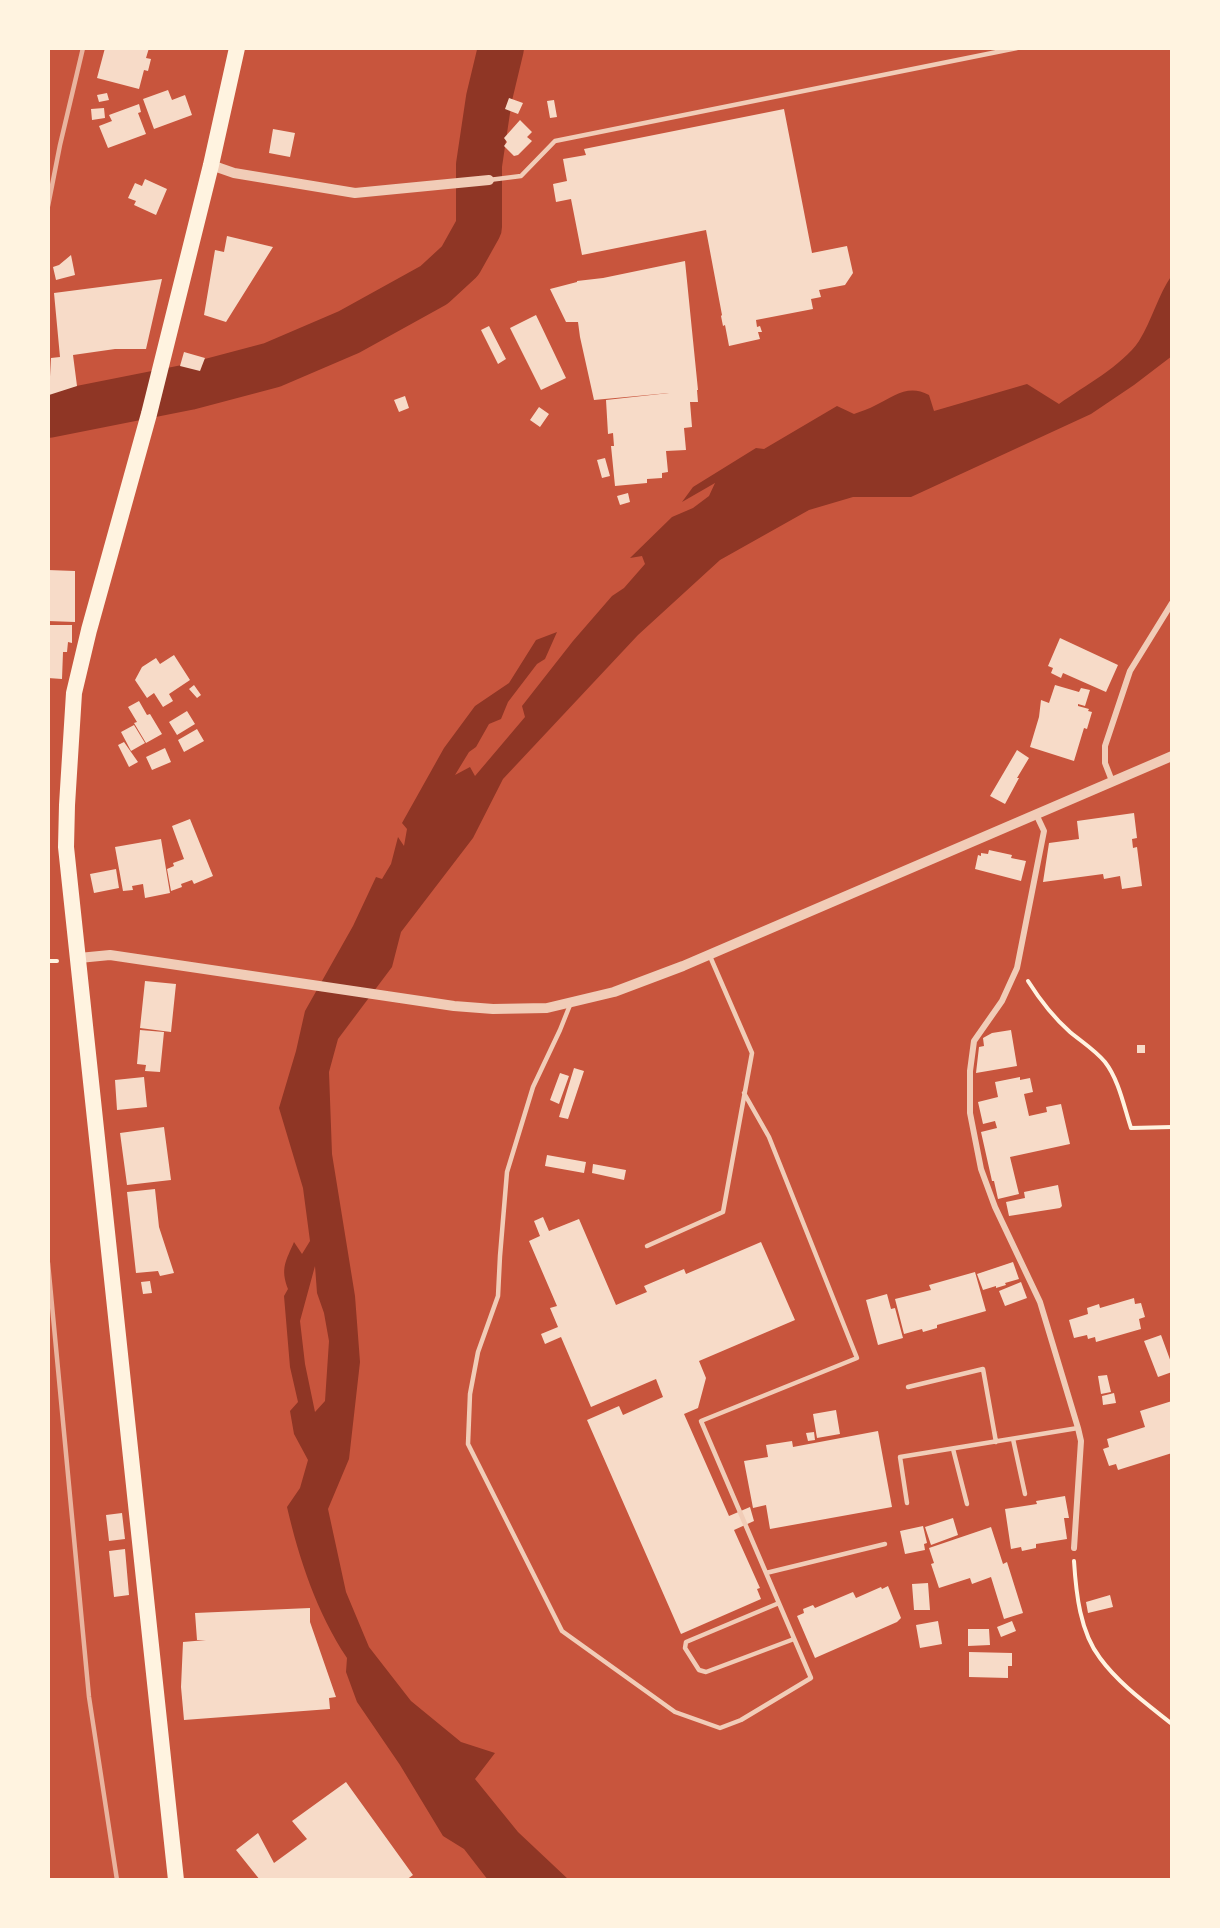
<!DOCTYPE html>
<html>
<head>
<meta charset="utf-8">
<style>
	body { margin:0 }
	#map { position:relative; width:1220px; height:1928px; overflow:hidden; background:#c8553d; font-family:"Work Sans",sans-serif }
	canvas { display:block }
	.frame { position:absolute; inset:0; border:50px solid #fff3e0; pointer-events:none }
</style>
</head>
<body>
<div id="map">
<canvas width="1220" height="1928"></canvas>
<div class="frame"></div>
</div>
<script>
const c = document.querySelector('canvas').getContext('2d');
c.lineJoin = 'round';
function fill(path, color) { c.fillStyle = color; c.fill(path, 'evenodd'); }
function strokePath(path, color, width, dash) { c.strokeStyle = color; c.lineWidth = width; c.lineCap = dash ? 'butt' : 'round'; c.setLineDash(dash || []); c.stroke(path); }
const water = new Path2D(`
	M 1172,275 L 1172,356 L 1134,385 L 1091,414 L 911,497 L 853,497 L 809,510 L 720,560 L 638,635 L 503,779 L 473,838 L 401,932 L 392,967 L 338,1039 L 329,1072 L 332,1154 L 355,1296 L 360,1362 L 349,1459 L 328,1509 L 346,1592 L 369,1647 L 411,1701 L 461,1742 L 495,1753 L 475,1779 L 518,1832 L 569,1880 L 488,1880 L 464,1849 L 443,1836 L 400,1765 L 357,1702 L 346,1672 L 347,1658 C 317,1613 299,1559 287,1507 L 300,1488 L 308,1460 L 294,1434 L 290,1411 L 298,1402 L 290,1367 L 284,1296 L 288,1289 C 280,1268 286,1261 294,1242 L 302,1254 L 310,1241 L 303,1188 L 279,1108 L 296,1051 L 305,1011 L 353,926 L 376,877 L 382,879 L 391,864 L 398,837 L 404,846 L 407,829 L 402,823 L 444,748 L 475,706 L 509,683 L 536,640 L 557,632 L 545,659 L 537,664 L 508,702 L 501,719 L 489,724 L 476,747 L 469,752 L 455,775 L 470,767 L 475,776 L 525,717 L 522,706 L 573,641 L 612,596 L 624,588 L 645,564 L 642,556 L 630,558 L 672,517 L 693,508 L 709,496 L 715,483 L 682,502 L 693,487 L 756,448 L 764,449 L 837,406 L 854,414 C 861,411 869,409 876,405 C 895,396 908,384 929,395 L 934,411 L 1027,384 L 1059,404 C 1084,386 1122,366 1139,341 C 1152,320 1158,295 1172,275 ZM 315,1266 L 317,1293 L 324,1313 L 329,1341 L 325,1401 L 315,1412 L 305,1364 L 300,1321 Z`);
const river = new Path2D(`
	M 48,415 L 189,387 L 272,365 L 349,332 L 434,285 L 460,261 L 479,227 L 479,165 L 489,98 L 501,48`);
const building = new Path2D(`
	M 105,48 L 149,48 L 146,58 L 151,59 L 148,71 L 144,70 L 139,89 L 97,78 Z
	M 168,90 L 172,100 L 185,95 L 192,115 L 154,129 L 143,99 Z
	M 107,93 L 109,100 L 99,102 L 97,95 Z
	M 509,98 L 523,103 L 518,114 L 505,109 Z
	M 554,100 L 557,117 L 550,118 L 547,101 Z
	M 139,104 L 141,112 L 138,113 L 146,134 L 108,148 L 99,126 L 112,121 L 109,115 Z
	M 104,108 L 105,118 L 92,120 L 91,109 Z
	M 784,109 L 812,253 L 847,246 L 853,273 L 845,285 L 819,290 L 821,297 L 811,299 L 813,309 L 756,320 L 757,327 L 760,326 L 762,332 L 758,332 L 760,339 L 729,346 L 725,325 L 723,326 L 721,316 L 722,315 L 706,230 L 582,255 L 571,199 L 556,202 L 553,184 L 567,181 L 563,159 L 586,155 L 584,149 Z
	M 520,120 L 532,132 L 527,137 L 532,141 L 518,155 L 514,156 L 504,146 L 507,142 L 504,138 Z
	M 273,129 L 295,133 L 290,157 L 269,153 Z
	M 145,179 L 167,189 L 156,215 L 134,205 L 136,201 L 128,198 L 135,183 L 142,186 Z
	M 227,236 L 273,247 L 226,322 L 204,315 L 215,250 L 224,252 Z
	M 71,255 L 75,275 L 56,280 L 53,267 L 59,265 Z
	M 685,261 L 698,390 L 697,390 L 698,402 L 690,402 L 692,427 L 684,428 L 686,450 L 666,451 L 668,472 L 662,473 L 662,478 L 647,479 L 647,483 L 615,486 L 611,446 L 614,446 L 613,433 L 608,434 L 606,400 L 669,393 L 594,400 L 580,337 L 578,322 L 566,322 L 550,289 L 577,282 L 577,281 L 603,278 Z
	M 162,279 L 146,349 L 115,349 L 73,355 L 77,386 L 49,395 L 51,358 L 60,357 L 54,293 Z
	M 536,315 L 566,378 L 541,390 L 510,328 Z
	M 489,326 L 506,359 L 498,364 L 481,330 Z
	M 184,352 L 205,358 L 200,371 L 180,366 Z
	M 405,396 L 409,408 L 399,412 L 394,400 Z
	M 539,407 L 549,414 L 540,427 L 530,420 Z
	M 605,458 L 610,476 L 602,478 L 597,460 Z
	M 628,493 L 630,502 L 620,505 L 617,496 Z
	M 48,570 L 75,571 L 75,622 L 48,621 Z
	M 48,625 L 72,625 L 72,643 L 68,642 L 67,652 L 63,652 L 62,679 L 48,678 Z
	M 1060,638 L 1118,665 L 1106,692 L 1063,673 L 1061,678 L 1051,673 L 1053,668 L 1048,666 Z
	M 174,655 L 190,680 L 169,694 L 173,701 L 163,707 L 154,693 L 147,698 L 135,680 L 142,667 L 156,658 L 160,664 Z
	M 194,685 L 201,695 L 197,698 L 189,689 Z
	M 1055,685 L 1079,692 L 1081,688 L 1090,690 L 1085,706 L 1078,704 L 1078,706 L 1089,709 L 1088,711 L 1092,712 L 1087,729 L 1084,728 L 1074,761 L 1030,747 L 1039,717 L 1041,700 L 1049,703 Z
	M 139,701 L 147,715 L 150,714 L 162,734 L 146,743 L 134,723 L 137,722 L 128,707 Z
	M 187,711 L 195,724 L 177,735 L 169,722 Z
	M 134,725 L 145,743 L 131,751 L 121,732 Z
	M 197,729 L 204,741 L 184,752 L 178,740 Z
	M 124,742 L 138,762 L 129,767 L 118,745 Z
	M 165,748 L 171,762 L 152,770 L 146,757 Z
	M 1017,750 L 1029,758 L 1017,778 L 1019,778 L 1005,804 L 990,796 Z
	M 1134,813 L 1137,838 L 1132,839 L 1133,848 L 1137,847 L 1142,886 L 1122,889 L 1120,876 L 1104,879 L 1103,874 L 1043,882 L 1049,843 L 1079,839 L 1077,821 Z
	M 190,819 L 213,876 L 194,884 L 192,880 L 181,884 L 182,887 L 171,891 L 167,869 L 174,866 L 173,863 L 184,859 L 172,826 Z
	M 161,839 L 170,893 L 145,898 L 143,884 L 132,886 L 133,890 L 123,891 L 115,847 Z
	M 989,850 L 1012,855 L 1011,858 L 1026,861 L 1021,881 L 975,869 L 978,855 L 981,856 L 981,853 L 988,854 Z
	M 116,869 L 119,888 L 94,893 L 90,874 Z
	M 145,981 L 176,984 L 171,1032 L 140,1028 Z
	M 140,1030 L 164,1032 L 160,1072 L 145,1071 L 146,1065 L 137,1064 Z
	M 1011,1030 L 1017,1066 L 976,1073 L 979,1047 L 984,1046 L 983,1038 L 992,1033 Z
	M 1137,1045 L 1145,1045 L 1145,1053 L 1137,1053 Z
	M 574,1068 L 584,1071 L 568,1119 L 559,1117 Z
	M 560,1073 L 569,1076 L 559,1104 L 550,1100 Z
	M 144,1077 L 147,1107 L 117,1110 L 115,1080 Z
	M 1020,1077 L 1020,1080 L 1030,1078 L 1033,1092 L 1024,1094 L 1029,1116 L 1047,1112 L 1046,1107 L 1061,1104 L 1070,1144 L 1010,1157 L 1019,1194 L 998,1199 L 994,1181 L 992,1181 L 981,1132 L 997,1128 L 995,1121 L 983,1124 L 978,1102 L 998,1097 L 995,1082 Z
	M 164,1127 L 171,1180 L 127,1185 L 120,1133 Z
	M 547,1155 L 586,1162 L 584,1173 L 545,1166 Z
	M 593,1164 L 626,1170 L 624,1180 L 592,1173 Z
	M 1058,1185 L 1062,1206 L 1060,1208 L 1009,1216 L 1006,1202 L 1025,1198 L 1024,1192 Z
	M 155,1189 L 159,1227 L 174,1273 L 160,1276 L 158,1271 L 136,1273 L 127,1192 Z
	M 543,1217 L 549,1231 L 579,1219 L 616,1305 L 647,1292 L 644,1286 L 684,1269 L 686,1274 L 761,1242 L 795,1320 L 699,1361 L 706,1378 L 698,1408 L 684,1414 L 729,1516 L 750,1507 L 754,1521 L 734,1530 L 760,1588 L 757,1589 L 761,1599 L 681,1634 L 587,1420 L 619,1406 L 623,1415 L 663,1397 L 656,1379 L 591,1407 L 561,1337 L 545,1344 L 541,1334 L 558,1327 L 550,1308 L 557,1306 L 529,1241 L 540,1236 L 534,1221 Z
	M 1013,1262 L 1019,1279 L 1005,1283 L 1006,1285 L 996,1288 L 996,1286 L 983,1290 L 977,1274 Z
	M 975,1272 L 986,1311 L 937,1325 L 937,1328 L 923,1332 L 922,1329 L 904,1334 L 895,1299 L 931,1290 L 929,1285 Z
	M 150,1281 L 152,1293 L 143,1294 L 141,1282 Z
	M 1021,1282 L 1027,1298 L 1005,1306 L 999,1291 Z
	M 887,1294 L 891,1309 L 895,1308 L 903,1338 L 878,1345 L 866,1300 Z
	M 1134,1298 L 1135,1304 L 1141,1303 L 1145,1317 L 1139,1319 L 1141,1329 L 1096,1342 L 1095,1337 L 1088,1339 L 1087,1335 L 1074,1338 L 1069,1320 L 1088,1314 L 1087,1308 L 1099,1304 L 1100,1308 Z
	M 1161,1335 L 1172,1365 L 1172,1372 L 1158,1377 L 1144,1341 Z
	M 1107,1375 L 1111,1392 L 1101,1394 L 1098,1376 Z
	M 1114,1393 L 1116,1403 L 1103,1405 L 1102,1396 Z
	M 1172,1401 L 1172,1453 L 1118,1470 L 1116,1464 L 1109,1466 L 1103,1449 L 1109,1447 L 1107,1439 L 1145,1427 L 1140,1411 Z
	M 836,1410 L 840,1434 L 817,1438 L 813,1414 Z
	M 878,1431 L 892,1507 L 770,1529 L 766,1505 L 753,1508 L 744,1461 L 768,1457 L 766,1445 L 792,1441 L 793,1447 Z
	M 814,1432 L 815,1440 L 808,1441 L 806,1433 Z
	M 1065,1496 L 1069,1518 L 1064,1518 L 1067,1539 L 1036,1544 L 1036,1548 L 1022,1551 L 1021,1547 L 1011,1549 L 1005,1509 L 1037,1504 L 1036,1501 Z
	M 122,1513 L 125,1539 L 109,1541 L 106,1515 Z
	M 953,1518 L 958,1535 L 931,1545 L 925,1527 Z
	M 923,1526 L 927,1543 L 924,1544 L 925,1550 L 905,1554 L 900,1531 Z
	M 991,1527 L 1003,1564 L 1007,1562 L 1023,1613 L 1004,1619 L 991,1577 L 972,1584 L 970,1578 L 939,1588 L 931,1564 L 934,1563 L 929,1548 Z
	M 125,1549 L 129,1595 L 114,1597 L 109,1551 Z
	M 928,1583 L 930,1610 L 914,1610 L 912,1584 Z
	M 888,1586 L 901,1618 L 897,1622 L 815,1658 L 797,1616 L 804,1613 L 803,1609 L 813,1605 L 815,1608 L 853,1592 L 856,1598 L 881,1587 L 882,1589 Z
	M 1110,1595 L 1113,1607 L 1088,1613 L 1086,1602 Z
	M 310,1608 L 310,1622 L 336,1697 L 329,1698 L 330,1709 L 184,1720 L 181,1687 L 183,1642 L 206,1640 L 197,1640 L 195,1613 Z
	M 938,1621 L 942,1644 L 920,1648 L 916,1625 Z
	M 1012,1621 L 1016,1631 L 1001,1637 L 997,1627 Z
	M 968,1629 L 989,1629 L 990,1645 L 968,1646 Z
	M 969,1652 L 1012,1653 L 1012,1666 L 1008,1666 L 1008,1678 L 969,1677 Z
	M 346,1782 L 413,1875 L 406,1880 L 260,1880 L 236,1850 L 258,1833 L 274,1863 L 307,1839 L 292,1821 Z`);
const path = new Path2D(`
	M 48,961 L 57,961
	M 1028,981 C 1040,1000 1053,1017 1070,1032 C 1082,1042 1095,1050 1105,1062 C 1119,1080 1124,1107 1131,1128 L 1172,1127
	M 1074,1561 C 1076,1593 1080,1632 1100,1658 C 1119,1684 1147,1704 1172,1724`);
const service = new Path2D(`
	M 489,180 L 521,176 L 555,141 L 1017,48
	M 570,1005 L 560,1030 L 533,1087 L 507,1172 L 500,1256 L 498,1296 L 478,1352 L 470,1394 L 468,1444 L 562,1631 L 675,1712 L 720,1728 L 741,1720 L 811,1678 L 701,1421 L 857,1358 L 769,1137 L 744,1093
	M 647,1246 L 723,1212 L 752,1053 L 709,954
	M 908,1387 L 983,1369 L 996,1442
	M 1013,1439 L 1025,1494
	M 953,1449 L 967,1504
	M 907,1503 L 900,1457 L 1078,1428
	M 766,1573 L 885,1544
	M 779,1603 L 686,1642 L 685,1648 L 699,1670 L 706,1672 L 794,1639`);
const minor = new Path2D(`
	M 1112,781 L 1105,763 L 1105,746 L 1130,671 L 1172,603
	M 1036,814 L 1044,831 L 1017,968 L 1002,1001 L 974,1041 L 970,1071 L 970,1113 L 981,1169 L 995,1207 L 1040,1302 L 1078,1428 L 1081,1441 L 1074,1548`);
const tertiary = new Path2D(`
	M 211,165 L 234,173 L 355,193 L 489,180
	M 79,958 L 110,955 L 454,1006 L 493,1009 L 547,1008 L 614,992 L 683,966 L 1172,756`);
const trunk = new Path2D(`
	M 176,1880 L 66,847 L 67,805 L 74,693 L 89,630 L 149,414 L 211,165 L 237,48`);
const rail = new Path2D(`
	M 48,206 L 60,145 L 83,48
	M 48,1263 L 89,1697 L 117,1880`);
fill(water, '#8f3625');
strokePath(river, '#8f3625', 46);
fill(building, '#f7dbc8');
strokePath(path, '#fff3e0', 4);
strokePath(service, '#f1ccb7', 4.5);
strokePath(minor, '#f1ccb7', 6);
strokePath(tertiary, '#f1ccb7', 10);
strokePath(trunk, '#fff3e0', 16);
strokePath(rail, '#e9b49f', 4.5);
</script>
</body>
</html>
